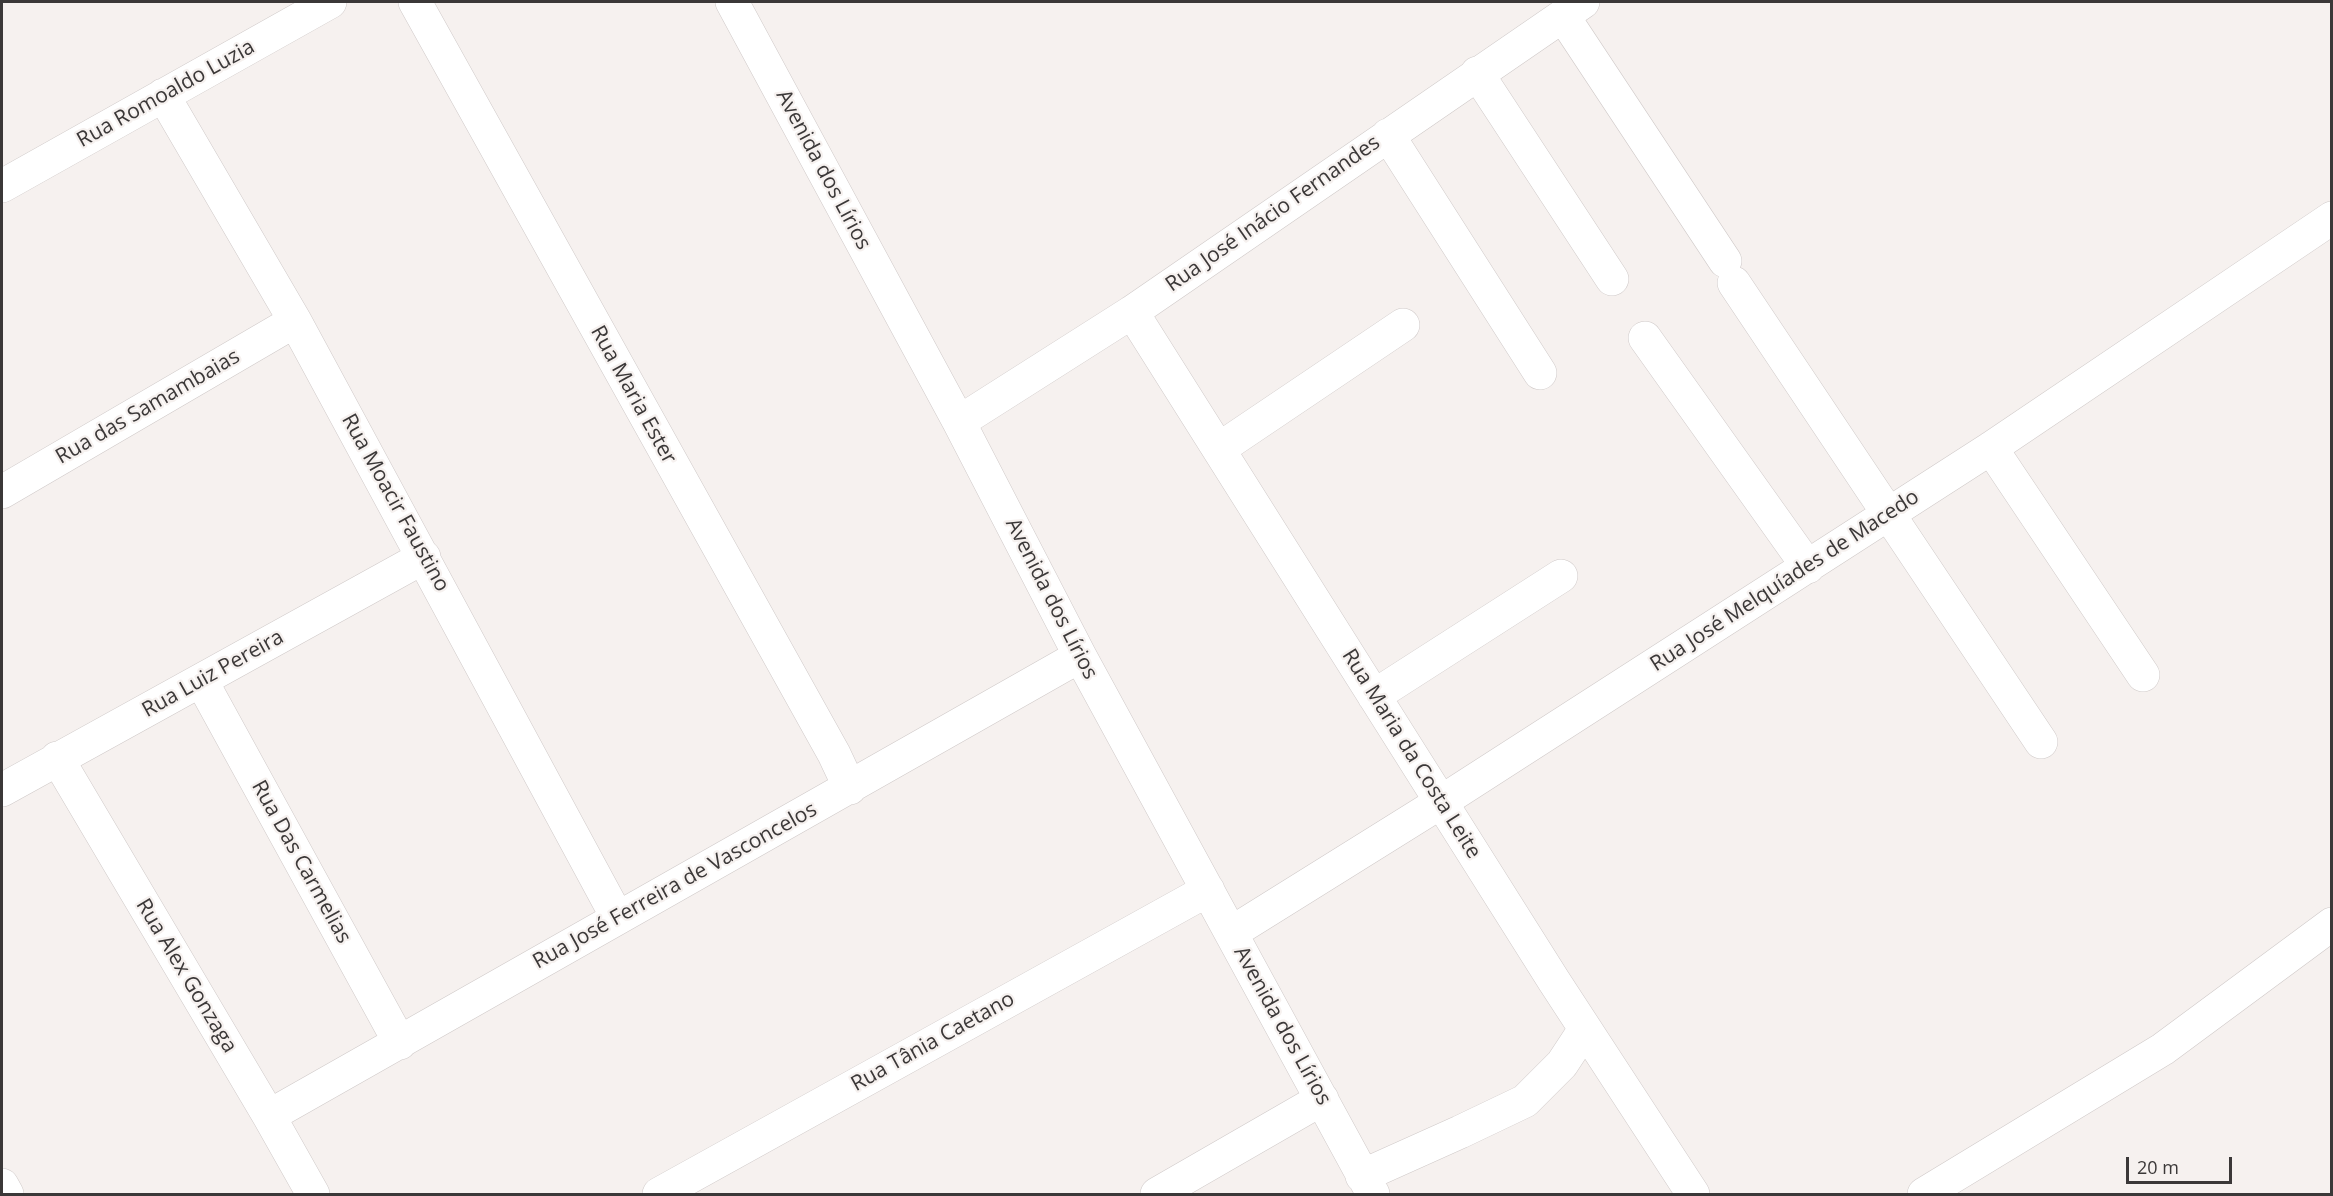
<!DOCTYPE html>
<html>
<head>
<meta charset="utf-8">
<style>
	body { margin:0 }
	#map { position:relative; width:2333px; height:1196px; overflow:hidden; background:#f6f1ef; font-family:"Open Sans",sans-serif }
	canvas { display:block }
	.frame { position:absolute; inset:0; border:3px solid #3b3838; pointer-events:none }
	.scale { position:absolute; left:2126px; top:1157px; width:106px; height:27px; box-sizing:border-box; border:3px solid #3b3838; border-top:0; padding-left:8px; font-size:18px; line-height:21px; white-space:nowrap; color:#3b3838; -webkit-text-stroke:4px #f6f1ef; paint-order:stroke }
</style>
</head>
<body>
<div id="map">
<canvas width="2333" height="1196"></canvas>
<div class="frame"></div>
<div class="scale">20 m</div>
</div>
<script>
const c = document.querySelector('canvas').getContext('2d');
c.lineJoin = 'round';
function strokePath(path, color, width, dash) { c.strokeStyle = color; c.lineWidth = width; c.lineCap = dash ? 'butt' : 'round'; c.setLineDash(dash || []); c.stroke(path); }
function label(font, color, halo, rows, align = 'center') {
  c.font = font + ' "Open Sans",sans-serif'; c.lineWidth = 4.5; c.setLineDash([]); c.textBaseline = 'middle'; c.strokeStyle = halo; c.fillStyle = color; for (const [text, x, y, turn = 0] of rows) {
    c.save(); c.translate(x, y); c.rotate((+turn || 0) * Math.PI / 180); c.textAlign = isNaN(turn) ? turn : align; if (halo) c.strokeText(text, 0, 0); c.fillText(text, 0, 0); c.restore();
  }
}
const minor = new Path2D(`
	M 415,2 L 834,754 L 850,788
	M 732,2 L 959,422 L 1080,656 L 1373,1194
	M 1563,16 L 1725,261
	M 1477,73 L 1612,279
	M 163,95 L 295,321 L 617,917
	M 1388,135 L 1540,373
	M 2,186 L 330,2
	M 1734,283 L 2041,742
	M 1132,312 L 1554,981 L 1693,1194
	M 1645,338 L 1808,567
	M 959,422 L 1132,312 L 1583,2
	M 1991,448 L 2143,675
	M 1219,449 L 1403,325
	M 2,492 L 295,321
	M 202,682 L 400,1043
	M 1374,696 L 1561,576
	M 57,758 L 269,1116 L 313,1194
	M 2,790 L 424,557
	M 1231,933 L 1441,802 L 1991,448 L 2332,218
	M 269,1116 L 1080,656
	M 1362,1176 L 1460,1132 L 1525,1101 L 1562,1064 L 1585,1029
	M 2,1185 L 7,1194
	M 659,1194 L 1208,890
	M 1157,1194 L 1322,1099
	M 1924,1194 L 2163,1049 L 2332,924`);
const streetNames = [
	["Rua Romoaldo Luzia",166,94,-29],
	["Avenida dos Lírios",823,170,62],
	["Rua José Inácio Fernandes",1273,214,-35],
	["Rua Maria Ester",633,395,61],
	["Rua das Samambaias",148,407,-30],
	["Rua Moacir Faustino",395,503,61],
	["Rua José Melquíades de Macedo",1785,581,-33],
	["Avenida dos Lírios",1051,599,63],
	["Rua Luiz Pereira",213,674,-29],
	["Rua Maria da Costa Leite",1411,754,58],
	["Rua Das Carmelias",301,862,61],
	["Rua José Ferreira de Vasconcelos",675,886,-29],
	["Rua Alex Gonzaga",186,976,59],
	["Avenida dos Lírios",1282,1026,61],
	["Rua Tânia Caetano",933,1042,-29]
];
strokePath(minor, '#cfc9c8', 34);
strokePath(minor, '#fff', 33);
label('21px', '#3b3838', '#f6f1ef', streetNames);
</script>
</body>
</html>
